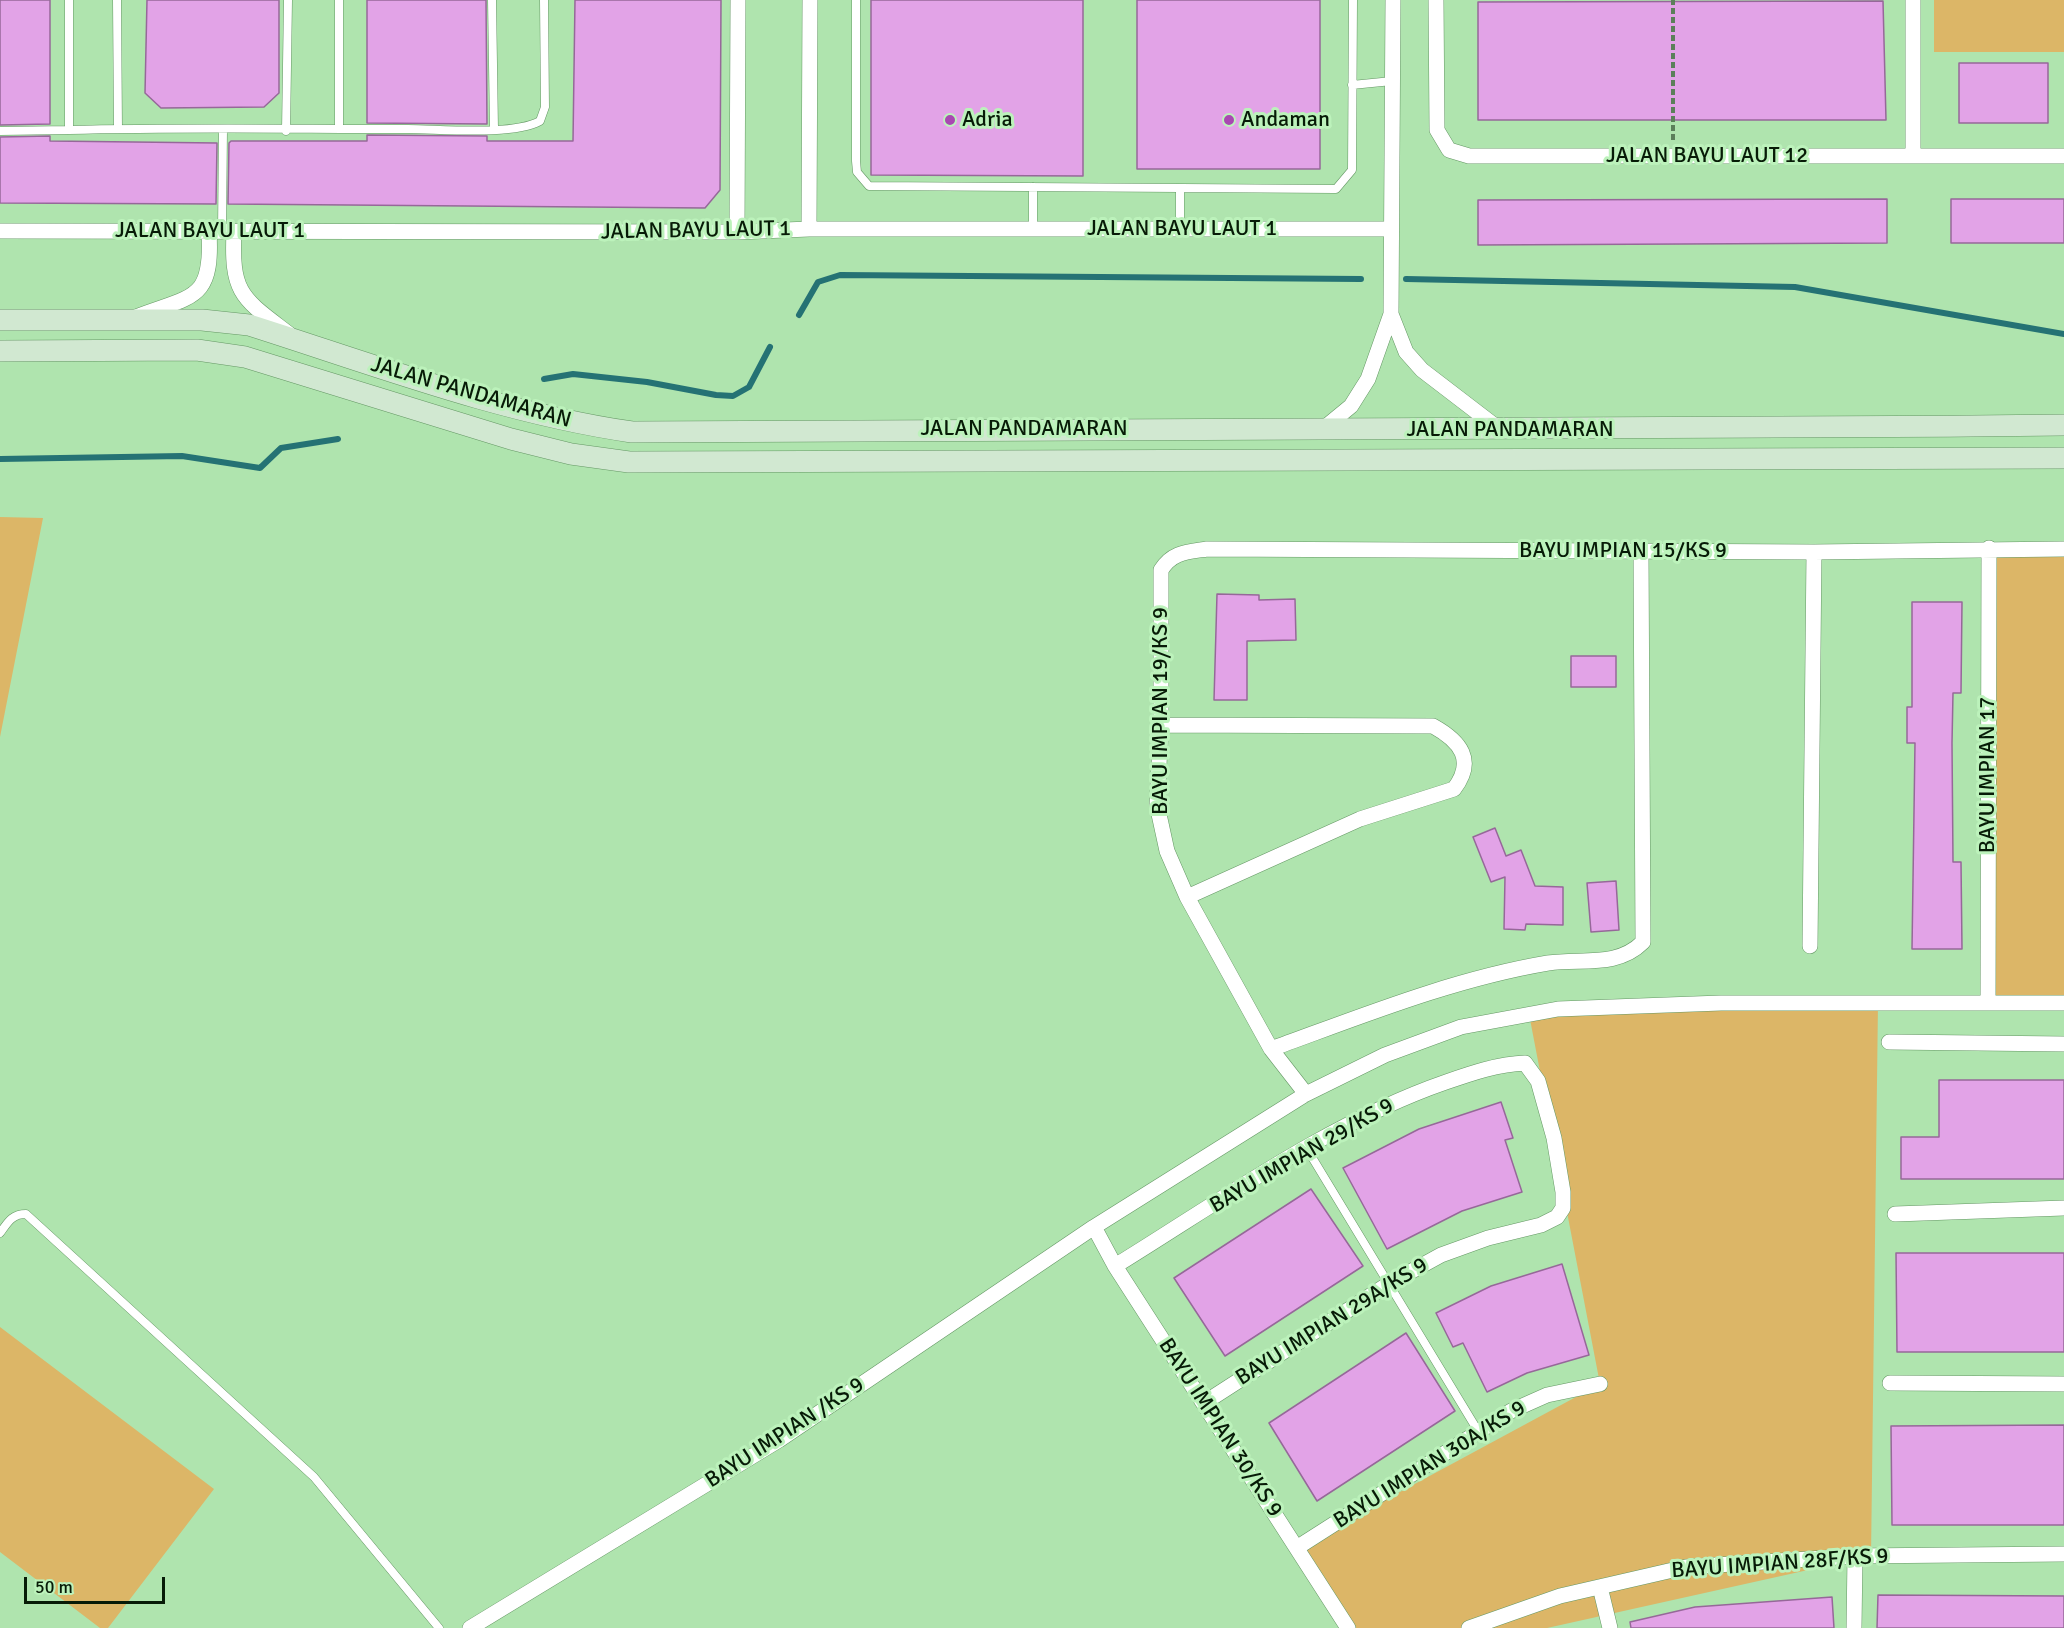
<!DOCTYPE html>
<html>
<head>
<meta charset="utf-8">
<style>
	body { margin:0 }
	#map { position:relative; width:2064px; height:1628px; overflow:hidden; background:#afe4ae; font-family:Signika,sans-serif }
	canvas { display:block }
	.scale { position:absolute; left:24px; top:1577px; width:141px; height:27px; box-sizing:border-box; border:3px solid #071b07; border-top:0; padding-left:8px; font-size:18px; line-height:21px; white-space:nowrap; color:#071b07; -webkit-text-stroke:4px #bcf2bb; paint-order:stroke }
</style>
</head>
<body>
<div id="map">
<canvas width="2064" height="1628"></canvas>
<div class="scale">50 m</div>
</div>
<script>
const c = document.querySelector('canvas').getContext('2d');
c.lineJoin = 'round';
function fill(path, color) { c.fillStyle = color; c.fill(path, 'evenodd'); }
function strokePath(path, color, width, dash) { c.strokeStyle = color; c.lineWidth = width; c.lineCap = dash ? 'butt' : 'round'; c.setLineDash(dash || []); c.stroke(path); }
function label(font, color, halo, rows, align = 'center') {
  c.font = font + ' Signika,sans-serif'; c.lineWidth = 6; c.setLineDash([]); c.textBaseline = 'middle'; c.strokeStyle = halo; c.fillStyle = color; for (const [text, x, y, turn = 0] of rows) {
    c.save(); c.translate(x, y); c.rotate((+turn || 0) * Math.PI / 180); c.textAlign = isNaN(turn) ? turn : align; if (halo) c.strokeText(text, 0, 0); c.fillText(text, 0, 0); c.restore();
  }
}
const green = new Path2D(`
	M 1934,0 L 2064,0 L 2064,52 L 1934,52 Z
	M 0,517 L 43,518 L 0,737 Z
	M 1989,548 L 2064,549 L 2064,1003 L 1988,1002 Z
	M 1878,1003 L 1871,1556 L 1547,1628 L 1348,1628 L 1298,1547 L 1600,1384 L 1529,1014 Z
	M 0,1327 L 214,1489 L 108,1628 L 100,1628 L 0,1552 Z`);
const stream = new Path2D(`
	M 1406,279 L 1795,287 L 2064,334
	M 799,315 L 818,282 L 840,275 L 1361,279
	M 544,379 L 573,374 L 647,382 L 716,395 L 733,396 L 749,387 L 770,347
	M 0,459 L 182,456 L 260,468 L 281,448 L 338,439`);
const building = new Path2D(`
	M 0,0 L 50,0 L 50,124 L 0,125 Z
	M 147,0 L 279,0 L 279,93 L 264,107 L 161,108 L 145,93 Z
	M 367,0 L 486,0 L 487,124 L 367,123 Z
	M 575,0 L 721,0 L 720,190 L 705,208 L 228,204 L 229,143 L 231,141 L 367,141 L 367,135 L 487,136 L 487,141 L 573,141 Z
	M 871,0 L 1083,0 L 1083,176 L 871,175 Z
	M 1137,0 L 1320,0 L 1320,169 L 1137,169 Z
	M 1883,1 L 1886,120 L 1478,120 L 1478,2 Z
	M 1959,63 L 2048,63 L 2048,123 L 1959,123 Z
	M 50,136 L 50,141 L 217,143 L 216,204 L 0,203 L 0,137 Z
	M 1887,199 L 1887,243 L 1478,245 L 1478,200 Z
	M 1951,199 L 2064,199 L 2064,243 L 1951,243 Z
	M 1217,594 L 1259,595 L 1259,600 L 1295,599 L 1296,640 L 1247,641 L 1247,700 L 1214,700 Z
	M 1912,602 L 1962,602 L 1961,693 L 1953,693 L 1952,743 L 1953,862 L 1961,862 L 1962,949 L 1912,949 L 1915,743 L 1907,743 L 1907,707 L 1912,707 Z
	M 1571,656 L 1616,656 L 1616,687 L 1571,687 Z
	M 1495,828 L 1506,856 L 1521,850 L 1535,886 L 1563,887 L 1563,925 L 1526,924 L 1525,930 L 1504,929 L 1505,877 L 1491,882 L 1473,837 Z
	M 1616,881 L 1619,930 L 1591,932 L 1587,883 Z
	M 1939,1080 L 2064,1080 L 2064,1179 L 1901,1179 L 1901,1137 L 1939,1137 Z
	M 1501,1102 L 1513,1138 L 1505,1140 L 1522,1192 L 1462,1211 L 1387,1249 L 1343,1168 L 1419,1129 Z
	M 1311,1189 L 1363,1266 L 1225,1356 L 1174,1278 Z
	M 1896,1253 L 2064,1253 L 2064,1352 L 1897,1352 Z
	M 1562,1264 L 1589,1355 L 1527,1373 L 1487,1392 L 1463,1343 L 1453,1347 L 1436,1313 L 1491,1286 Z
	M 1406,1333 L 1455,1411 L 1317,1501 L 1269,1423 Z
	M 2064,1425 L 2064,1525 L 1892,1525 L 1891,1426 Z
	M 1878,1595 L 2064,1596 L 2064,1628 L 1877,1628 Z
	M 1832,1597 L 1834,1628 L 1631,1628 L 1630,1622 L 1695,1607 Z`);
const path = new Path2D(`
	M 1673,140 L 1673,0`);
const lane = new Path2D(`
	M 69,0 L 69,130 C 182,127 295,129 408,129 C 441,129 513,136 540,121 L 545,107 L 544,0
	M 117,0 L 118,129
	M 339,0 L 339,129
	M 492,0 L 494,129
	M 856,0 L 856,161 L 857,172 L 869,186 L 1336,189 L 1352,170 L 1353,0
	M 1352,85 L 1392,81
	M 0,131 L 69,130
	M 286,131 L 288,0
	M 1033,187 L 1033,229
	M 1180,188 L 1180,229
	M 222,232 L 223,129
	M 1307,1149 L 1478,1431
	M 0,1233 C 8,1222 12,1214 26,1214 L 314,1477 L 439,1628`);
const street = new Path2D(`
	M 1436,0 L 1437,130 L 1449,150 L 1469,156 L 2064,156
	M 1913,156 L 1913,0
	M 809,229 L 810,0
	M 0,231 L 737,232 L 809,229 L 1391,229
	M 234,232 C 231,294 242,298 289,334
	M 737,232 L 738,0
	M 1391,314 L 1406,352 L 1422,370 L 1499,429
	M 136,317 C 193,295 213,301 209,232
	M 1323,429 L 1351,406 L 1368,379 L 1391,314 L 1393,0
	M 1161,725 L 1433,726 C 1460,741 1476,760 1454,789 L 1360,819 L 1187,897
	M 1810,946 L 1814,552
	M 1988,1002 L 1989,548
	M 1889,1042 L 2064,1044
	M 1271,1049 C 1362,1016 1453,979 1548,963 C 1582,958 1617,968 1643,942 L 1641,551
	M 1306,1094 L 1271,1049 L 1187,897 L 1167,851 L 1157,805 L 1161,725 L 1161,570 C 1172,552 1187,552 1207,549 L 1814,552 L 2064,549
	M 1895,1214 L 2064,1208
	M 1094,1227 L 1115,1266 L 1348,1628
	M 1115,1266 C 1219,1202 1330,1122 1446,1082 C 1472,1073 1498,1064 1525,1063 L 1538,1081 L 1554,1138 L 1563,1192 L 1563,1208 L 1557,1217 L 1541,1225 L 1488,1238 L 1441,1255 L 1390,1283 L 1204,1403
	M 1890,1383 L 2064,1384
	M 1298,1547 L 1511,1411 L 1547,1395 L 1600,1384
	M 1600,1587 L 1610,1628
	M 470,1628 L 779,1440 L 1094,1227 L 1306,1094 L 1385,1055 L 1461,1027 L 1558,1009 L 1721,1003 L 2064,1003
	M 1469,1628 L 1560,1596 L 1686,1567 L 1855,1556 L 2064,1554
	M 1854,1628 L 1855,1556`);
const secondary = new Path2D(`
	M 0,320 L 202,320 L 249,325 C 375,365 501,413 632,432 C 1110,427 1587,431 2064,425
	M 0,351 L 197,350 L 245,357 L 511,439 L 571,454 L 629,462 L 2064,458`);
const markers = [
	[950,120,6,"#a848b1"],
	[1229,120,6,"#a848b1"]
];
const poiNames = [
	["Adria",962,120],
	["Andaman",1241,120]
];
const streetNames = [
	["JALAN BAYU LAUT 12",1707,156],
	["JALAN BAYU LAUT 1",1182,229],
	["JALAN BAYU LAUT 1",210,231],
	["JALAN BAYU LAUT 1",696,231,-1],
	["JALAN PANDAMARAN",471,393,16],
	["JALAN PANDAMARAN",1024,429],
	["JALAN PANDAMARAN",1510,430],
	["BAYU IMPIAN 15/KS 9",1623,551],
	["BAYU IMPIAN 19/KS 9",1161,711,-90],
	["BAYU IMPIAN 17",1988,775,-90],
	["BAYU IMPIAN 29/KS 9",1302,1156,-30],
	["BAYU IMPIAN 29A/KS 9",1332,1322,-32],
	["BAYU IMPIAN 30/KS 9",1220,1428,57],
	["BAYU IMPIAN /KS 9",785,1433,-33],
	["BAYU IMPIAN 30A/KS 9",1430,1465,-32],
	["BAYU IMPIAN 28F/KS 9",1780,1564,-4]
];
fill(green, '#dcb667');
strokePath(stream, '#257274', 6);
fill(building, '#e2a3e7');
strokePath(building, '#966899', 1.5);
strokePath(lane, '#649764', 9);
strokePath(street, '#649764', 16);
strokePath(secondary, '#649764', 22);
strokePath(path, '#5b7f5a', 4, [6, 3]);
strokePath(lane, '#fff', 8);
strokePath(street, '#fff', 15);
strokePath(secondary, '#d1e8d1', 21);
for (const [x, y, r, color] of markers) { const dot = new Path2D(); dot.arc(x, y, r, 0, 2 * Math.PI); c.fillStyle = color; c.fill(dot); strokePath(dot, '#bcf2bb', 2); }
label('22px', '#071b07', '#bcf2bb', poiNames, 'left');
label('22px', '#071b07', '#bcf2bb', streetNames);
</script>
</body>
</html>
